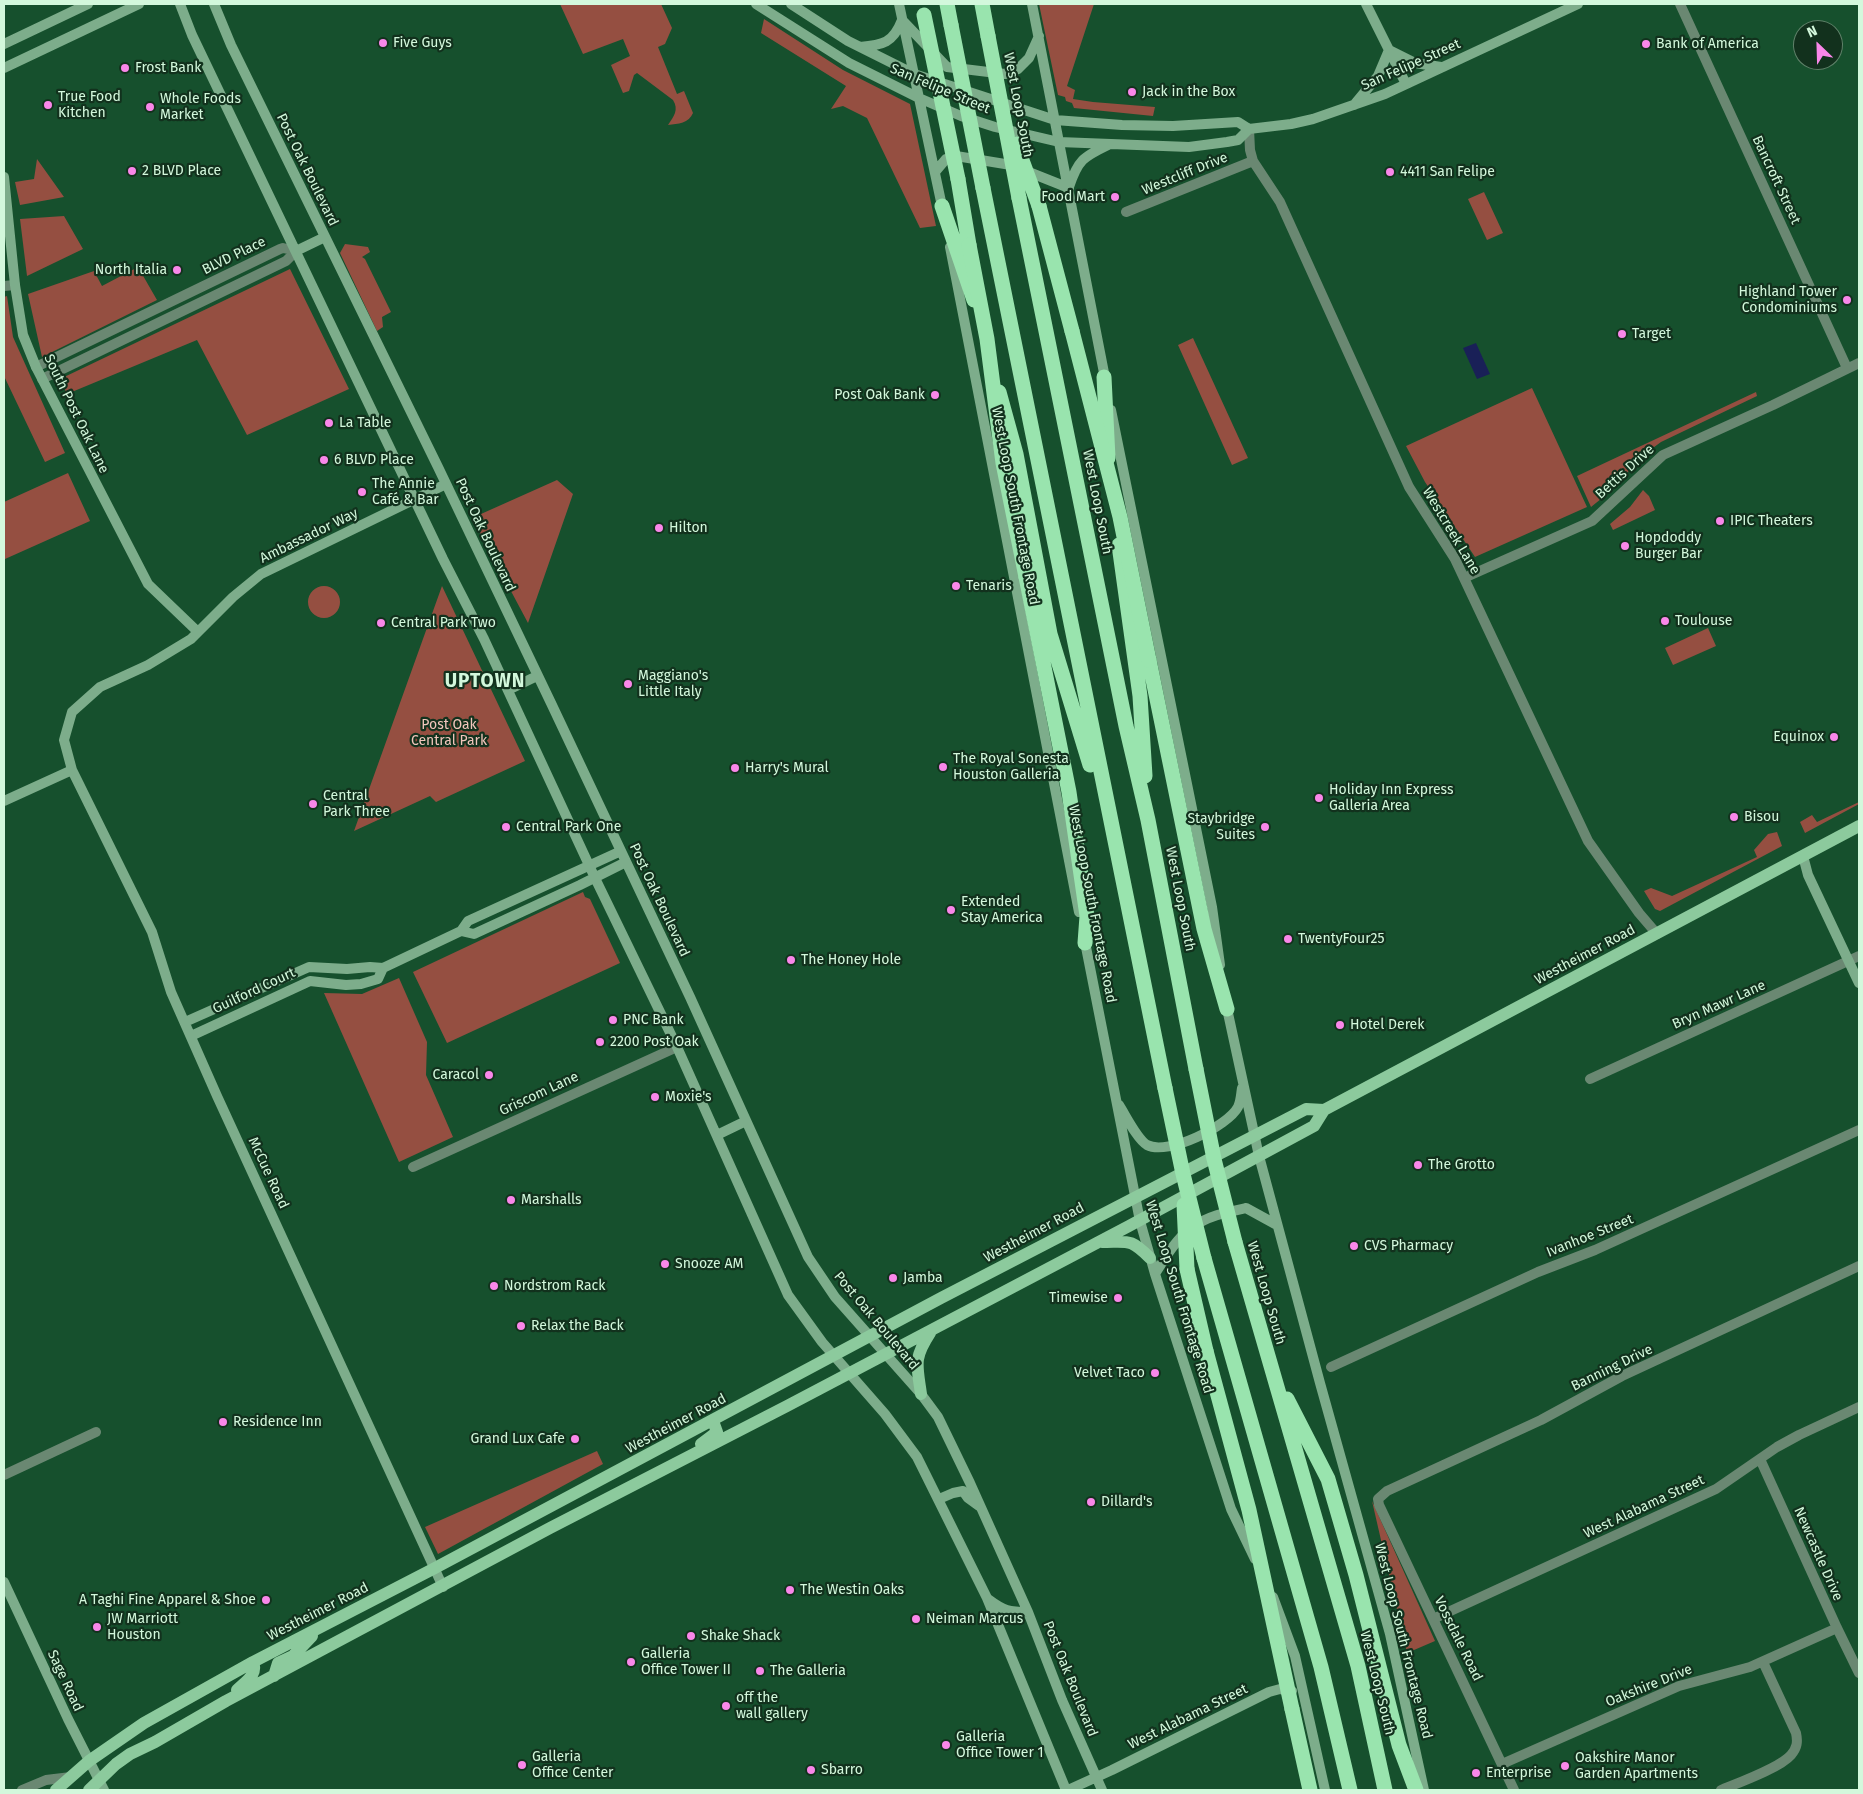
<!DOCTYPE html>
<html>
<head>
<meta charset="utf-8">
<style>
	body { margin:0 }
	#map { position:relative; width:1863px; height:1794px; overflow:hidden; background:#16502d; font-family:"Fira Sans",sans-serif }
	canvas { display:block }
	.frame { position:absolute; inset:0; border:5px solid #d3f8dc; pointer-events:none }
	.north { position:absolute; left:1793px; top:20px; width:50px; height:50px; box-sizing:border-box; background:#12311d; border:1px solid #5f8169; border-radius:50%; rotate:336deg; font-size:14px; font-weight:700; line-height:20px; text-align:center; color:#d3f8dc }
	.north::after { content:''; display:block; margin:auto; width:18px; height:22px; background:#f987e9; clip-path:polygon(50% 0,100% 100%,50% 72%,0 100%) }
</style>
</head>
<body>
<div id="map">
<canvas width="1863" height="1794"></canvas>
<div class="frame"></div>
<div class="north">N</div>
</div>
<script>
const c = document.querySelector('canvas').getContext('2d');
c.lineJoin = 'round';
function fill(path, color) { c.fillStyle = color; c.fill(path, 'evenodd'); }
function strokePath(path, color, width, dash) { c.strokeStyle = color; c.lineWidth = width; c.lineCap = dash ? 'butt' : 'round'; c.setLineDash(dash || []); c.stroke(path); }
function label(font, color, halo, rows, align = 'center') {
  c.font = font + ' "Fira Sans",sans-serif'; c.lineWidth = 4.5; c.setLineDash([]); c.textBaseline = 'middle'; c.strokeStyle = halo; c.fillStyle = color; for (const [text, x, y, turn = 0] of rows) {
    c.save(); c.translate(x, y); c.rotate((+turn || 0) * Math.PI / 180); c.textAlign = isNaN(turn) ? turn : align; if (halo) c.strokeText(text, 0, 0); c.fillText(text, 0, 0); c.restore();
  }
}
const green = new Path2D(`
	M 560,4 L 661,4 L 672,28 L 665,44 L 658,47 L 677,94 L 684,91 L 693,113 C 689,123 678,124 668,125 C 674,116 679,110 673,100 L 637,73 L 634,75 L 629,91 L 623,93 L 611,65 L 630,56 L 623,39 L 583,54 Z
	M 1039,4 L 1094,4 L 1067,86 L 1075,90 L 1073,99 L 1093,102 L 1155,107 L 1153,116 L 1074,108 L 1072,103 L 1066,101 L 1065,97 L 1058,95 Z
	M 764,19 L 843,70 L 910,104 L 936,226 L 920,228 L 867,118 L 843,106 L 831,109 L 846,86 L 761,33 Z
	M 37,159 L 64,197 L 20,205 L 15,182 L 34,179 Z
	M 1484,192 L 1503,233 L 1487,240 L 1468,199 Z
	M 64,216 L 83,249 L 27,276 L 20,219 Z
	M 345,244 L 368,247 L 370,252 L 362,257 L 365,259 L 391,312 L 382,317 L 383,327 L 377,331 L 340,253 Z
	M 138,267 L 157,300 L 42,357 L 28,294 L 94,271 L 102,286 Z
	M 290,269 L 349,389 L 247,435 L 197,340 L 67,394 L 60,379 Z
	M 7,296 L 13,337 L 65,453 L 45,462 L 4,376 L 4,297 Z
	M 1193,338 L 1248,458 L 1232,465 L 1178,345 Z
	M 1532,388 L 1587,507 L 1475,557 L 1425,482 L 1406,446 Z
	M 1756,392 L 1757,396 L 1661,442 L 1642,456 L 1612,490 L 1591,507 L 1577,476 Z
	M 68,473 L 90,521 L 5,559 L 4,502 Z
	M 557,480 L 573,494 L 528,623 L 472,518 Z
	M 1643,490 L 1649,496 L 1655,510 L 1613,530 L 1610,524 L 1630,507 Z
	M308 602a16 16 0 1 1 32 0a16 16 0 1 1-32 0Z
	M 442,586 L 525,761 L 436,802 L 430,796 L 354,831 Z
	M 1708,628 L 1716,646 L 1673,665 L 1665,648 Z
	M 1859,802 L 1859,804 L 1805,833 L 1800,822 L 1812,815 L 1817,822 Z
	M 1777,832 L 1782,846 L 1660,911 L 1655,909 L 1644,891 L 1651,888 L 1672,896 L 1757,857 L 1754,850 L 1768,834 Z
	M 583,892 L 585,897 L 590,899 L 620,963 L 447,1043 L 413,972 Z
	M 399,978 L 427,1042 L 426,1075 L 453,1137 L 399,1162 L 324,993 L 362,994 Z
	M 597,1451 L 603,1464 L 438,1554 L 425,1527 Z
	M 1372,1501 L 1435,1641 L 1407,1653 Z`);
const water = new Path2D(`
	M 1476,343 L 1490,374 L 1477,379 L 1463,348 Z`);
const street = new Path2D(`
	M 1680,4 L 1847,368
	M 1249,129 L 1250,150 L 1253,161 L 1280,202 L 1409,487 L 1455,559 L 1588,841 L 1639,913 L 1657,934
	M 1126,212 L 1253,161
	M 4,286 L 15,285
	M 36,367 L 280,249 L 283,248 L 296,251 L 286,261 L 42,379
	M 1464,578 L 1592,521 L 1663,455 L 1773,405 L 1859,363
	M 1590,1079 L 1859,956
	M 413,1167 L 677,1047
	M 1331,1367 L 1538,1272 L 1595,1250 L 1859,1130
	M 1760,1459 L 1837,1628 L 1859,1673
	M 4,1475 L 96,1432
	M 1433,1619 L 1716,1489 L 1777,1447 L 1799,1435 L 1859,1407
	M 1502,1764 L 1679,1686 L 1750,1667 L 1837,1628
	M 22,1790 L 46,1780 L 71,1777
	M 1514,1790 L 1379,1505 L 1378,1499 L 1387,1491 L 1541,1420 L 1622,1376 L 1859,1266
	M 1721,1790 C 1738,1783 1780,1768 1791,1755 C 1797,1748 1798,1742 1796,1733 L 1763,1662`);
const secondary = new Path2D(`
	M 180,4 L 192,35 L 443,559 L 484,639 L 595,878 L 677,1047 L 788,1295 L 822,1342 L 885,1414 L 917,1457 L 987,1598 L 1066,1790
	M 214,4 L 231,45 L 438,467 L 551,703 L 690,997 L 808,1257 L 835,1297 L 921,1394 L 938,1417 L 970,1483 L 1028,1612 L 1062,1700 L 1102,1790
	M 756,4 L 849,63 L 919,98 L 961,116 L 995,127 L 1059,142 L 1189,147 L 1227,142 L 1238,140 L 1249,129 L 1291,124 L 1313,119 L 1385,94 L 1578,4
	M 791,4 L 848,41 L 914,74 L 1055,120 L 1122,125 L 1173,126 L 1238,122 L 1249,129
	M 899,4 L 943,211
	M 1032,4 L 1106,383
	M 1366,4 L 1406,84
	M 903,21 L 947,67 L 1005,74 L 1018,69 L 1029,58 L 1039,36
	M 4,44 L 88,4
	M 860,47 C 883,45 893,43 902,20
	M 1389,50 L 1415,63 L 1441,67
	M 4,68 L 139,4
	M 1354,105 L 1378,76 L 1389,50
	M 935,172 L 946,159 L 956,156 L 1011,165 L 1069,188
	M 4,177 L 15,285 L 23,335 L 36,367 L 148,584 L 198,632
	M 1069,187 C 1078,160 1083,157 1108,145
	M 950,247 L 1079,912
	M 296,251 L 325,237
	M 1111,410 L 1212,907 L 1220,965
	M 508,690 L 537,676
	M 4,801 L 72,770
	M 1803,856 L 1808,875 L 1859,983
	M 461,931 L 474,934 L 580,885 L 626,862
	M 1084,937 L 1140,1221 L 1155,1274 L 1231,1509 L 1255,1559
	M 1226,1004 L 1259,1156 L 1320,1383 L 1390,1634 L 1424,1790
	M 185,1022 L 309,967 L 347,969 L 370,967 L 383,968 L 461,931 L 468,921 L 621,851
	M 191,1036 L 310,981 L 346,985 L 361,984 L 378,979 L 383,968
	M 1119,1105 C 1126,1116 1137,1139 1147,1145 C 1168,1156 1228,1126 1238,1107 C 1241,1101 1241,1094 1242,1088
	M 717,1135 L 746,1121
	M 1155,1274 C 1165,1258 1176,1239 1191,1228 C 1207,1216 1227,1212 1246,1208 L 1277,1225
	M 939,1499 L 953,1493 L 963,1491 L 968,1498 L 979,1506
	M 4,1582 L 68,1719 L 104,1790
	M 443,1587 L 217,1096 L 171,992 L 152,932 L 72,770 L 64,740 L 72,712 L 100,687 L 148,665 L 191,639 L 233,597 L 261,574 L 446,484
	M 1273,1597 L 1295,1656 L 1325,1790
	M 988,1599 C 1004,1611 1009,1612 1028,1612
	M 1068,1790 L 1112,1770 L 1269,1692 L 1280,1689 L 1292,1691`);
const primary = new Path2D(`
	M 1102,1242 C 1129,1242 1130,1238 1150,1258
	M 921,1394 C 917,1365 913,1359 930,1333
	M 701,1444 L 717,1432 L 713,1421
	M 274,1676 L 278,1663 L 293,1656 L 312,1636
	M 237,1690 C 246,1681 258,1675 253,1662
	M 56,1790 L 89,1761 L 144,1723 L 253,1662 L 435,1568 L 941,1298 L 1306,1109 L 1324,1110 L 1859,826
	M 89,1790 L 116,1764 L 130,1754 L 155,1742 L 226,1701 L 550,1528 L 787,1406 L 1129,1226 L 1314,1126 L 1324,1110`);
const highway = new Path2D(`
	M 947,4 L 951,25
	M 982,4 L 988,36
	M 958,179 L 969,245
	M 983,188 L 1165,1088
	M 1019,198 L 1126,726 L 1148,820 L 1196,1069
	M 942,206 L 974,300
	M 1039,206 L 1072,331
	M 1104,377 L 1108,458
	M 999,392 L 1016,454 L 1050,634 L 1090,765
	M 1119,545 L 1140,696 L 1145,776
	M 1026,577 L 1069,792 L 1087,916 L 1085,943
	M 1149,660 L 1204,929 L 1227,1009
	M 1235,1242 L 1358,1666 L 1385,1790
	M 1204,1258 L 1321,1667 L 1350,1790
	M 1187,1269 L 1206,1351
	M 1287,1399 L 1328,1479 L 1356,1575 L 1399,1745 L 1416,1790
	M 1292,1709 L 1310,1790`);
const highwayBridge = new Path2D(`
	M 924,15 L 958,179
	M 951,25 L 983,188
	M 988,36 L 1019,198
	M 1016,144 L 1039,206
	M 969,245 L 987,339 L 1003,463 L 1026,577
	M 1072,331 L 1120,517 L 1149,660
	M 1196,1069 L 1214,1159 L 1235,1242
	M 1165,1088 L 1183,1174 L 1204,1258
	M 1184,1205 L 1187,1269
	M 1206,1351 L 1249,1510 L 1292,1709`);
const markers = [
	[383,43,5,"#f987e9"],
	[1646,44,5,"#f987e9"],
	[125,68,5,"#f987e9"],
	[1132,92,5,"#f987e9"],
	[48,105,5,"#f987e9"],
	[150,107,5,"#f987e9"],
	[132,171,5,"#f987e9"],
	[1390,172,5,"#f987e9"],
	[1115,197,5,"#f987e9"],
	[177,270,5,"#f987e9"],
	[1847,300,5,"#f987e9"],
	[1622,334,5,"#f987e9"],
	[935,395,5,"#f987e9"],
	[329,423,5,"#f987e9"],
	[324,460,5,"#f987e9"],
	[362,492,5,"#f987e9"],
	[1720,521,5,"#f987e9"],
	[659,528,5,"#f987e9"],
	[1625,546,5,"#f987e9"],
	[956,586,5,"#f987e9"],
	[1665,621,5,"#f987e9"],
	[381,623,5,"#f987e9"],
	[628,684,5,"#f987e9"],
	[1834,737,5,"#f987e9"],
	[943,767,5,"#f987e9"],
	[735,768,5,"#f987e9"],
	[1319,798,5,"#f987e9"],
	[313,804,5,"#f987e9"],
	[1734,817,5,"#f987e9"],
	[506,827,5,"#f987e9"],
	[1265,827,5,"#f987e9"],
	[951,910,5,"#f987e9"],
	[1288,939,5,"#f987e9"],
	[791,960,5,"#f987e9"],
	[613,1020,5,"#f987e9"],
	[1340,1025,5,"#f987e9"],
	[600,1042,5,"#f987e9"],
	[489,1075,5,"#f987e9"],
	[655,1097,5,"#f987e9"],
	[1418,1165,5,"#f987e9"],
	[511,1200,5,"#f987e9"],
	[1354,1246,5,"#f987e9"],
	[665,1264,5,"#f987e9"],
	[893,1278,5,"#f987e9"],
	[494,1286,5,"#f987e9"],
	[1118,1298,5,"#f987e9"],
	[521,1326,5,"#f987e9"],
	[1155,1373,5,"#f987e9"],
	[223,1422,5,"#f987e9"],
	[575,1439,5,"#f987e9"],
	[1091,1502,5,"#f987e9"],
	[790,1590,5,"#f987e9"],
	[266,1600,5,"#f987e9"],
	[916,1619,5,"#f987e9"],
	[97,1627,5,"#f987e9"],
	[691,1636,5,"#f987e9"],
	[631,1662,5,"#f987e9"],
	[760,1671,5,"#f987e9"],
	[726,1706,5,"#f987e9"],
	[946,1745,5,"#f987e9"],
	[522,1765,5,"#f987e9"],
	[1565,1766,5,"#f987e9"],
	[811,1770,5,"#f987e9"],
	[1476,1773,5,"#f987e9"]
];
const poiNames = [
	["Five Guys",393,43],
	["Bank of America",1656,44],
	["Frost Bank",135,68],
	["Jack in the Box",1142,92],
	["True Food",58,97],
	["Kitchen",58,113],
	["Whole Foods",160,99],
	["Market",160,115],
	["2 BLVD Place",142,171],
	["4411 San Felipe",1400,172],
	["Food Mart",1105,197,"right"],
	["North Italia",167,270,"right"],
	["Highland Tower",1837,292,"right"],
	["Condominiums",1837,308,"right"],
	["Target",1632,334],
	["Post Oak Bank",925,395,"right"],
	["La Table",339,423],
	["6 BLVD Place",334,460],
	["The Annie",372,484],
	["Café & Bar",372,500],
	["IPIC Theaters",1730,521],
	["Hilton",669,528],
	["Hopdoddy",1635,538],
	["Burger Bar",1635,554],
	["Tenaris",966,586],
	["Toulouse",1675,621],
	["Central Park Two",391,623],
	["Maggiano's",638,676],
	["Little Italy",638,692],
	["Equinox",1824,737,"right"],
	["The Royal Sonesta",953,759],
	["Houston Galleria",953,775],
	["Harry's Mural",745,768],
	["Holiday Inn Express",1329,790],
	["Galleria Area",1329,806],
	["Central",323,796],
	["Park Three",323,812],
	["Bisou",1744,817],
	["Staybridge",1255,819,"right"],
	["Suites",1255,835,"right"],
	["Central Park One",516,827],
	["Extended",961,902],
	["Stay America",961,918],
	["TwentyFour25",1298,939],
	["The Honey Hole",801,960],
	["PNC Bank",623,1020],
	["Hotel Derek",1350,1025],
	["2200 Post Oak",610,1042],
	["Caracol",479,1075,"right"],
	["Moxie's",665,1097],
	["The Grotto",1428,1165],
	["Marshalls",521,1200],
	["CVS Pharmacy",1364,1246],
	["Snooze AM",675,1264],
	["Jamba",903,1278],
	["Nordstrom Rack",504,1286],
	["Timewise",1108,1298,"right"],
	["Relax the Back",531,1326],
	["Velvet Taco",1145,1373,"right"],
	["Residence Inn",233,1422],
	["Grand Lux Cafe",565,1439,"right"],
	["Dillard's",1101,1502],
	["The Westin Oaks",800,1590],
	["A Taghi Fine Apparel & Shoe",256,1600,"right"],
	["JW Marriott",107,1619],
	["Houston",107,1635],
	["Neiman Marcus",926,1619],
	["Shake Shack",701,1636],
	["Galleria",641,1654],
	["Office Tower II",641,1670],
	["The Galleria",770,1671],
	["off the",736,1698],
	["wall gallery",736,1714],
	["Galleria",956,1737],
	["Office Tower 1",956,1753],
	["Galleria",532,1757],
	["Office Center",532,1773],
	["Oakshire Manor",1575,1758],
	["Garden Apartments",1575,1774],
	["Sbarro",821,1770],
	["Enterprise",1486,1773]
];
const streetNames = [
	["San Felipe Street",1411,65,-24],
	["San Felipe Street",940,89,23],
	["West Loop South",1018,105,79],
	["Post Oak Boulevard",307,170,64],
	["Westcliff Drive",1185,174,-22],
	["Bancroft Street",1776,180,65],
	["BLVD Place",234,256,-26],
	["South Post Oak Lane",76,414,64],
	["Bettis Drive",1625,472,-42],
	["West Loop South",1097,502,79],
	["West Loop South Frontage Road",1015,506,79],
	["Westcreek Lane",1451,531,59],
	["Post Oak Boulevard",485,535,65],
	["Ambassador Way",309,536,-26],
	["West Loop South",1180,899,79],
	["Post Oak Boulevard",659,900,65],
	["West Loop South Frontage Road",1092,904,79],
	["Westheimer Road",1585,955,-28],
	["Guilford Court",254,991,-25],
	["Bryn Mawr Lane",1719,1005,-24],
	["Griscom Lane",539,1094,-25],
	["McCue Road",268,1173,65],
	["Westheimer Road",1034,1233,-28],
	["Ivanhoe Street",1590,1236,-22],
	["West Loop South",1266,1293,74],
	["West Loop South Frontage Road",1179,1297,73],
	["Post Oak Boulevard",876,1321,50],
	["Banning Drive",1612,1368,-26],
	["Westheimer Road",676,1424,-28],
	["West Alabama Street",1644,1507,-25],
	["Newcastle Drive",1818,1554,66],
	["Westheimer Road",318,1612,-27],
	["Vossdale Road",1458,1639,64],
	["West Loop South Frontage Road",1403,1641,76],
	["Post Oak Boulevard",1070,1679,68],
	["Sage Road",65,1681,65],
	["West Loop South",1377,1683,76],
	["Oakshire Drive",1649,1686,-22],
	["West Alabama Street",1188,1717,-26]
];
const parkNames = [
	["Post Oak",449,725],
	["Central Park",449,741]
];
const districtNames = [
	["UPTOWN",485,682]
];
fill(green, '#954f41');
fill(water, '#192057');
strokePath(street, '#6a8872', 10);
strokePath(secondary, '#7dad8b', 10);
strokePath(primary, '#8cca9d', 12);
strokePath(highway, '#99e4ae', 15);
strokePath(highwayBridge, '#99e4ae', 15);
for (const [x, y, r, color] of markers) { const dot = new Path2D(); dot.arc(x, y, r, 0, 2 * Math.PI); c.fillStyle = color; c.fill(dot); strokePath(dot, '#12311d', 2); }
label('14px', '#d3f8dc', '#12311d', poiNames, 'left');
label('14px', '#d3f8dc', '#12311d', streetNames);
label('14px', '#f2c6bc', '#12311d', parkNames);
c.letterSpacing = '1px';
label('bold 19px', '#d3f8dc', '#12311d', districtNames);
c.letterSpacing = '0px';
</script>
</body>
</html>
